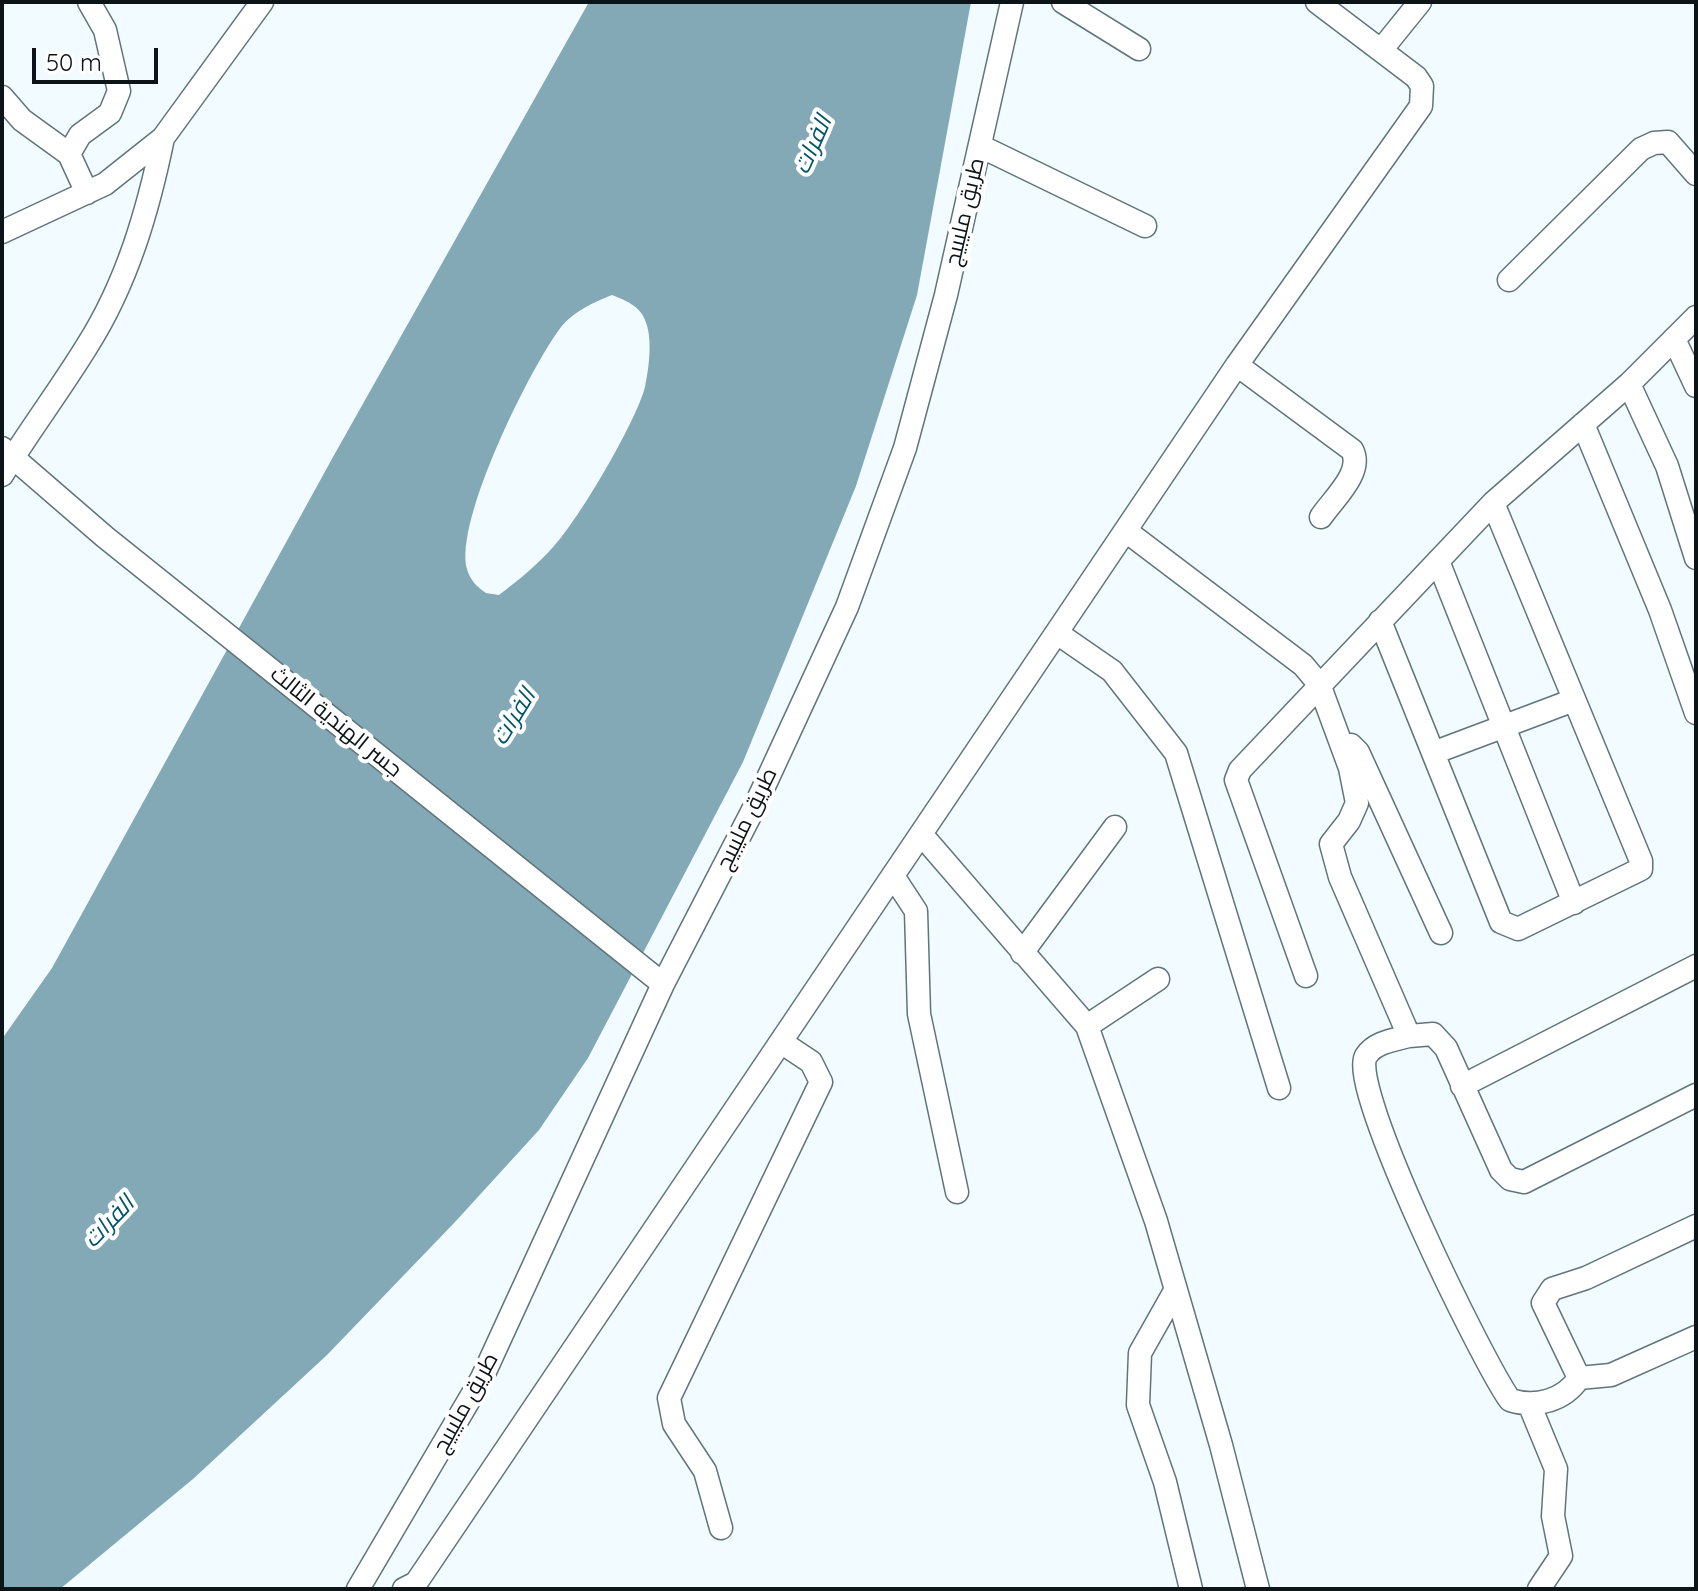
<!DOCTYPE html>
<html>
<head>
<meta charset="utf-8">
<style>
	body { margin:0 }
	#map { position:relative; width:1698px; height:1591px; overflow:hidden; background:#f2fbff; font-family:Quicksand,sans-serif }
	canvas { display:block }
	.frame { position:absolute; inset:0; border:4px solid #0c1417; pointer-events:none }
	.scale { position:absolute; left:32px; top:48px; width:126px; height:36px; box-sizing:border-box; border:4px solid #0c1417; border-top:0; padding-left:10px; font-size:24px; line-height:28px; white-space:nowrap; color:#0c1417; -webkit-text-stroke:6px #fff; paint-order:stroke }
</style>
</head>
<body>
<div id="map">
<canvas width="1698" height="1591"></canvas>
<div class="frame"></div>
<div class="scale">50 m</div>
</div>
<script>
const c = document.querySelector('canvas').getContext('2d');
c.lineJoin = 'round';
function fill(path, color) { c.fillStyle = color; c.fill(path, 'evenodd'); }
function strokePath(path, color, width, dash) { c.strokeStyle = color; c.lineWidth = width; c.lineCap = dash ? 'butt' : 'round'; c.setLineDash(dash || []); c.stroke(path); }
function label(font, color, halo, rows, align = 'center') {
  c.font = font + ' Quicksand,Cairo,sans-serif'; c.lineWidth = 8; c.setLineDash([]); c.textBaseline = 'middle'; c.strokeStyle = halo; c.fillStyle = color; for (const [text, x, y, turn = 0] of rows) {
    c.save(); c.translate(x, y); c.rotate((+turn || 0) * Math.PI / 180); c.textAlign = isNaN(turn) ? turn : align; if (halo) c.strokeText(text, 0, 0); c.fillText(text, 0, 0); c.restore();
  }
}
const water = new Path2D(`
	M 589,2 L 971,2 L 917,295 L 856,486 L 743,762 L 588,1058 L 539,1130 L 455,1222 L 327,1355 L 193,1479 L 60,1589 L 2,1589 L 2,1039 L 52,968 L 333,457 ZM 612,295 C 625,300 640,306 645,320 C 653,338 649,368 645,387 C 636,422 579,519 554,546 C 538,564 519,580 499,595 L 486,593 C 477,587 470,580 467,569 C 454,521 530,368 561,327 C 574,311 594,302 612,295 Z`);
const minor = new Path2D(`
	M 1063,2 L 1139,49
	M 1382,49 L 1420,2
	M 2,97 L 22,120 L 69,154
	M 980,146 L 1145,226
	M 87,193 L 69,154 L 80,135 L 110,113 L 119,91 L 105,30 L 89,2
	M 2,232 L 105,184 L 163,138 L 262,2
	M 1509,280 L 1641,149 L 1654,143 L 1668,142 L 1696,174
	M 1674,339 L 1696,386
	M 1237,365 L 1352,450 C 1364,472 1333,499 1321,517
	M 1629,384 L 1667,466 L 1696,558
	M 1583,424 L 1660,610 L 1696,713
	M 2,448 L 105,537 L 663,984
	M 2,475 C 29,431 60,390 87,346 C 127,283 148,211 163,138
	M 1126,531 L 1303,665 L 1319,684 L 1350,768 L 1357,803 L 1349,821 L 1331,844 L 1340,877 L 1409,1036 L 1433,1034 L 1446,1048 L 1501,1170 L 1510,1179 L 1524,1182 L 1696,1095
	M 1438,561 L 1574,903
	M 1380,621 L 1501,922 L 1518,929 L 1641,869 L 1641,861 L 1493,503
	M 1057,633 L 1112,671 L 1176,753 L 1279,1088
	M 1351,745 L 1358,752 L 1441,933
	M 1433,753 L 1574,700
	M 921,834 L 1087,1026 L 1156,1221 L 1221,1445 L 1258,1589
	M 893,876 L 916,911 L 919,1014 L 957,1192
	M 1022,953 L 1115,827
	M 1306,976 L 1236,780 L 1240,770 L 1493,503 L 1629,384 L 1696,317
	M 1087,1026 L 1158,979
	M 1409,1036 C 1394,1040 1375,1042 1366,1056 C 1347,1086 1483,1363 1510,1400 C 1535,1408 1564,1401 1579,1378 L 1543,1303 L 1552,1289 L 1586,1278 L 1696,1226
	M 1462,1086 L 1696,966
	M 1175,1291 L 1140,1353 L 1138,1405 L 1165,1482 L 1191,1589
	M 1579,1378 L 1611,1375 L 1696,1337
	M 1530,1406 L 1556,1469 L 1553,1516 L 1561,1556 L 1539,1589
	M 721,1528 L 705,1471 L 674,1424 L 669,1398 L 821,1082 L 811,1062 L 781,1042
	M 358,1589 L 482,1378 L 663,984 L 755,806 L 847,607 L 905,448 L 946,295 L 1012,2
	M 404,1589 L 416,1583 L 1237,365 L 1421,106 L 1422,86 L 1416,77 L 1317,2`);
const streetNames = [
	["طريق مليبيج",965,212,-77],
	["جسر الهندية الثالث",336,722,39],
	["طريق مليبيج",747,819,-64],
	["طريق مليبيج",466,1403,-61]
];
const waterNames = [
	["الفرات",813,145,-66],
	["الفرات",514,717,-58],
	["الفرات",109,1222,-46]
];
fill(water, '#82a9b5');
strokePath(minor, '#60757b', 25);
strokePath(minor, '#fff', 22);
label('22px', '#0c1417', '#fff', streetNames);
label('italic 24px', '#005568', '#fff', waterNames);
</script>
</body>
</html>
